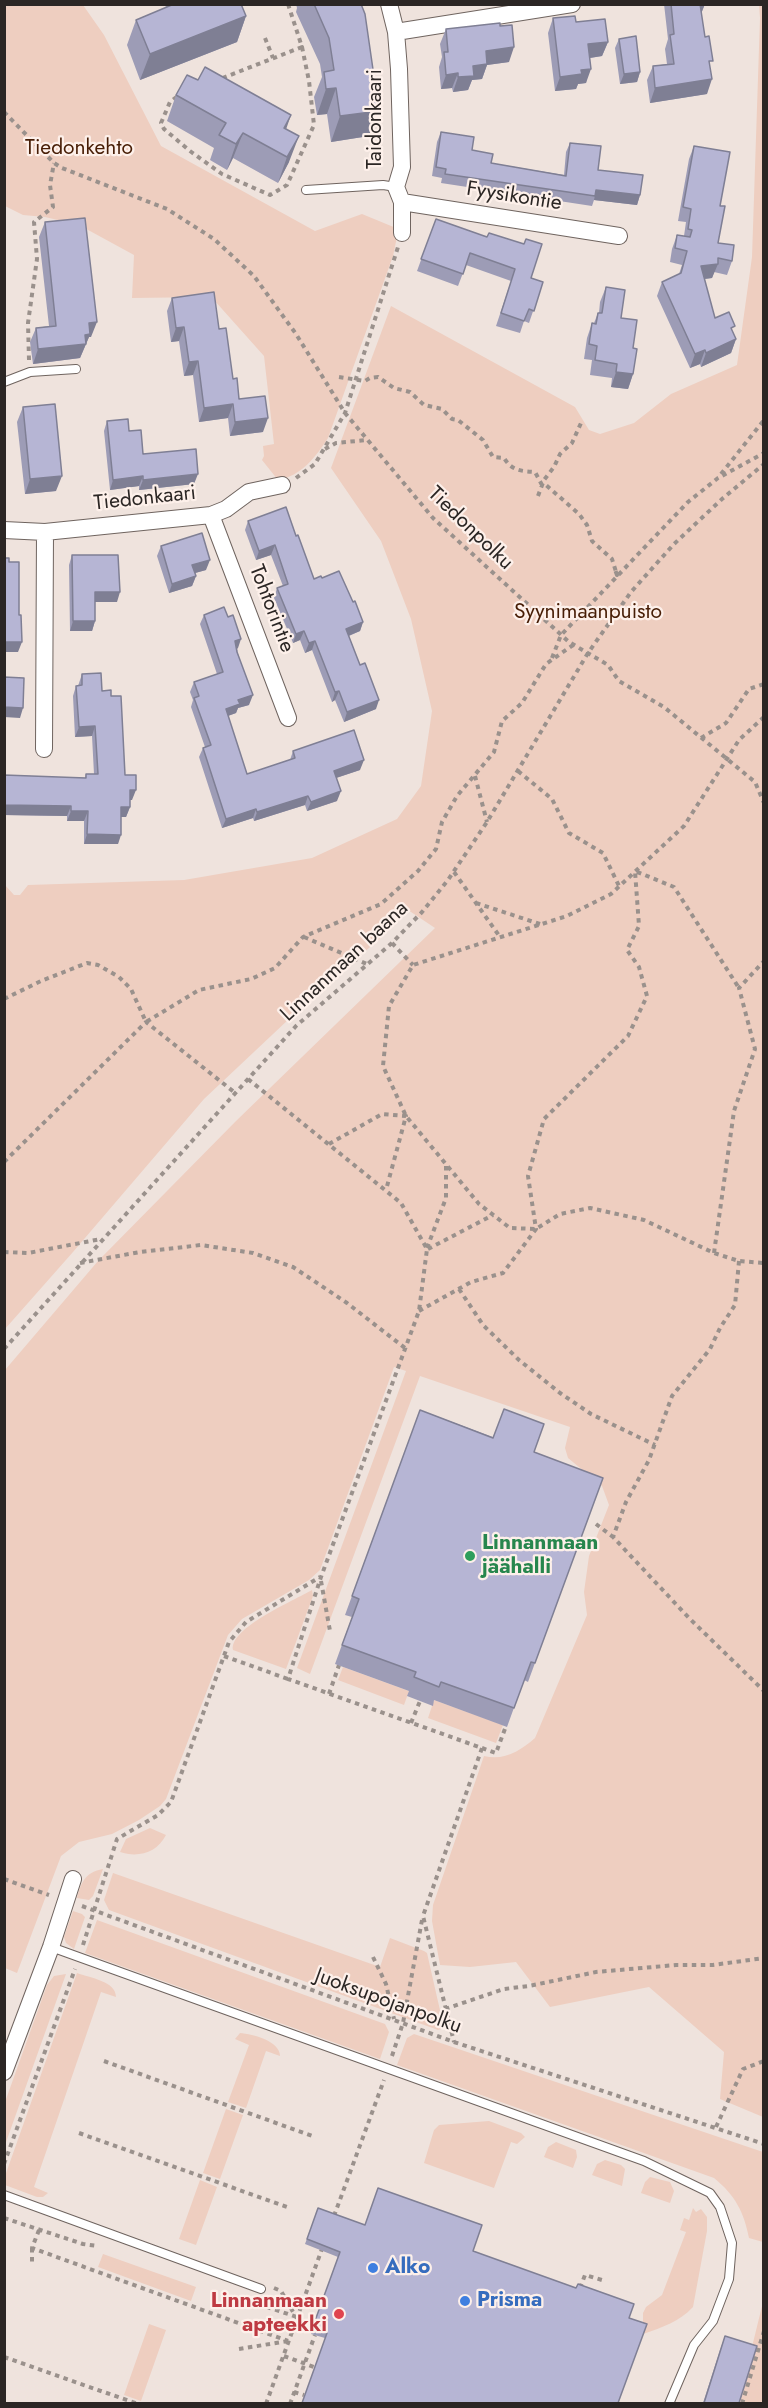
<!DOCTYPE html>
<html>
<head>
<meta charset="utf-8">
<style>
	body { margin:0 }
	#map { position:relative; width:768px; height:2408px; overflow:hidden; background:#efe3dd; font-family:Jost,sans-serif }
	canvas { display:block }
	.frame { position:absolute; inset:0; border:6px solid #2b2624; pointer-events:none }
</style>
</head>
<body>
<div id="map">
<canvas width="768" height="2408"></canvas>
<div class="frame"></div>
</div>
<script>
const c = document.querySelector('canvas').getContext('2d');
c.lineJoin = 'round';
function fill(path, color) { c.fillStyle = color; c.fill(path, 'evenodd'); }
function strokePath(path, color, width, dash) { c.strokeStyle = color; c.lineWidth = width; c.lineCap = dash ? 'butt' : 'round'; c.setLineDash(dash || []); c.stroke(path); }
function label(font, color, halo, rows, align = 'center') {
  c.font = font + ' Jost,sans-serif'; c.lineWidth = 4.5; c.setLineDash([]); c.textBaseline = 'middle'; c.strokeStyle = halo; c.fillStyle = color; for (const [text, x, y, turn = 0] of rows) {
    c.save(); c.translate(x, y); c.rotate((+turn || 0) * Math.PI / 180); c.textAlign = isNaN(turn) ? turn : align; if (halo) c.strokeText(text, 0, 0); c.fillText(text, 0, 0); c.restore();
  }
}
const green = new Path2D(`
	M 4,5 L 83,5 L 104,35 L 161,146 L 315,231 L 362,214 L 396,228 L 397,237 L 393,256 L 328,438 C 316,457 301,476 278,480 L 262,460 L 264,456 L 263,446 L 274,444 L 264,356 L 214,300 L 209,297 L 132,298 L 134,255 L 79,225 L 45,217 L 23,215 L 5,206 Z
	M 759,5 L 763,5 L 763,2117 L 720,2099 L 724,2052 L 649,1987 L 550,2007 L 516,1962 L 470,1967 L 440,1965 L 432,1921 L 433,1905 L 484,1756 C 504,1761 520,1751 535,1738 L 587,1615 L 584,1592 L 589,1556 L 609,1505 L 602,1486 L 568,1458 L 565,1448 L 570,1427 L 420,1376 L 310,1674 L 297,1668 L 406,1371 L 394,1367 L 320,1570 L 309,1580 L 242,1619 L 228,1635 L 166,1799 L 160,1806 L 139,1820 L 112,1834 L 79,1842 L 61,1856 L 17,1973 L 5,1968 L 5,1370 L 98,1261 L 236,1121 L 435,928 L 408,910 L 385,934 L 306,1003 L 204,1099 L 73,1252 L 5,1329 L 5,885 L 14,895 L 20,895 L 28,885 L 184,880 L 312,858 L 397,819 L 421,786 L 432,711 L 411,619 L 381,541 L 331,468 L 391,306 L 575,407 L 589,430 L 600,434 L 634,423 L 671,394 L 737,365 L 752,257 L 760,18 Z
	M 312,1590 L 313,1596 L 286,1669 L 233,1650 C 229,1628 295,1600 312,1590 Z
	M 343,1667 L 409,1691 L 404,1705 L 338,1680 Z
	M 434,1700 L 503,1725 L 496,1743 L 428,1718 Z
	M 150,1828 L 166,1835 C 157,1853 138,1858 120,1852 L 126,1839 Z
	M 103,1869 L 93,1896 L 89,1900 L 77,1898 C 81,1883 85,1872 103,1869 Z
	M 113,1873 L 380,1967 L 390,1938 L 424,1951 L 427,1953 L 444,2028 L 438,2030 L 109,1910 L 104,1900 Z
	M 73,1911 L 82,1914 L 85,1917 L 74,1949 L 66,1943 L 64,1937 Z
	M 97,1920 L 385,2024 L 389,2032 L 380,2059 L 85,1953 Z
	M 77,1973 C 90,1978 116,1981 116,1997 L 101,1992 L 34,2187 L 48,2193 L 43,2197 L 37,2197 L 5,2185 L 5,2176 Z
	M 66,1974 L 5,2145 L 5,2102 L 47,1985 L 54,1976 Z
	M 240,2033 C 253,2034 280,2041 280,2056 L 266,2051 L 246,2108 L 228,2102 L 249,2045 L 235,2039 Z
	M 414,2034 L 763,2152 L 763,2242 L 749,2238 C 744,2212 735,2195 714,2178 L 397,2065 L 407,2038 Z
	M 226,2109 L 243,2115 L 220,2179 L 203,2173 Z
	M 489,2121 L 521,2133 L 525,2137 L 517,2144 L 511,2142 L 494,2188 L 424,2163 L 434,2130 L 439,2125 Z
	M 556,2142 L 576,2150 L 577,2157 L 573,2168 L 544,2157 L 548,2147 Z
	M 605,2160 L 621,2165 L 625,2169 L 622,2186 L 592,2175 L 597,2164 Z
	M 650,2177 L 670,2182 L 674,2191 L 670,2203 L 641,2193 L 645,2182 Z
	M 200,2180 L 217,2187 L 196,2245 L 179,2239 Z
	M 693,2208 L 696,2212 L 701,2209 L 707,2217 L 707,2231 L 693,2307 C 679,2322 663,2327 643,2334 L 643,2313 L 646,2307 L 662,2295 L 686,2232 L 680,2230 L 684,2218 L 689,2220 Z
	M 103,2254 L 196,2287 L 191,2301 L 98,2267 Z
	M 763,2302 L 763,2403 L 738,2404 Z
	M 149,2324 L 166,2330 L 141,2401 L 124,2395 Z`);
const path = new Path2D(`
	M 288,4 L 302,47
	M 265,38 L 273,58
	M 302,47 L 309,81 L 314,125 L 287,185 L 270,195 L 222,174 L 190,151 L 164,129 L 161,123 L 170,102 L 179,95 Z
	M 4,112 L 54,163 L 62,168 L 167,209 L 214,239 L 254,276 L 296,334 L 345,413 L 433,518 L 569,642 L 608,665 L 619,681 L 664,707 L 755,782 L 764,803
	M 29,360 L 28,323 L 37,259 L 34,222 L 53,207 L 50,185 L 54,163
	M 339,377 L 365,381 L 370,378 L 378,377 L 394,388 L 410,392 L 424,405 L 442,409 L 452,419 L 458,420 L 483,440 L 493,457 L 504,458 C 512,471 521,471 535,472 L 542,485 L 546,485 L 579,514 L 587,525 L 592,541 L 612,559 L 617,575 L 614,567
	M 325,449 L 336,443 L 367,440
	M 721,474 L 764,420
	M 296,478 L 315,464 L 345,413 L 398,247
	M 538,496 L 544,480 L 554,467 L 560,454 L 572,443 L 581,423
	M 552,658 L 561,635 L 688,502 L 718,478 L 764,453
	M 764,717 L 739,740 L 684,826 L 611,894 L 567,916 L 413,965 L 389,1006 L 383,1066 L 406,1116 L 479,1204 L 510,1228 L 536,1229 L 560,1214 L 590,1208 L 644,1220 L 714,1253 L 739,1261 L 764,1263
	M 701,738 L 726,723 L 749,689 L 764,684
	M 518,771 L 552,799 L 569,833 L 603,853 L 619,886
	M 475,776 L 487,822
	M 454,872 L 500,937
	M 476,903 L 540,924
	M 304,937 L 367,964
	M 392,943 L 413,965
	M 4,999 L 41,981 L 87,963 L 98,965 L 119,977 L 131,989 L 146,1022 L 199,990 L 251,979 L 275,968 L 303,937 L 381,904 L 418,871 L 436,849 L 442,822 L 457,796 L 494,752 L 502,721 L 522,703 L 546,664 L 573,645
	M 248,1079 L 401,1203 L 427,1249 L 419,1311 L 321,1577 L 288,1679 L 482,1748 L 423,1916 L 454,2042
	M 329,1144 L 382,1114 L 406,1116 L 386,1190
	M 4,1162 L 146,1022 L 234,1092
	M 427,1248 L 446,1198 L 446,1166
	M 428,1249 L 493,1215
	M 4,1252 L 28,1253 L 101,1239
	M 714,1253 L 734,1111 L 755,1049 L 739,988 L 764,961
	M 739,1261 L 735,1305 L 720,1328 L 710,1349 L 672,1396 L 649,1460 L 626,1502 L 613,1537 L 689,1618 L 764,1691
	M 80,1263 L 140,1252 L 201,1245 L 253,1253 L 293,1267 L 347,1303 L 405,1348
	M 459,1289 L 483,1325 L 519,1360 L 560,1393 L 591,1414 L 655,1445
	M 419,1311 L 471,1282 L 503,1273 L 536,1229 L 528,1176 L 544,1119 L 628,1036 L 647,996 L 639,967 L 627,950 L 639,926 L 635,871 L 674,887 L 739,988
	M 4,1349 L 296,1026 L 392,943 L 422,912 L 448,880 L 487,822 L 588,653 L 631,592 L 674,544 L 722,499 L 764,464
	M 596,1524 L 613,1537
	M 321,1581 L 330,1631
	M 224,1656 L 288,1679
	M 329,1694 L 339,1665
	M 411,1723 L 420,1701
	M 482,1748 L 496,1753 L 506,1726
	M 4,1879 L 49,1895
	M 82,1906 L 454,2042 L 764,2144
	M 83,1945 L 117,1839 L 158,1815 L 171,1802 L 229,1642 L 246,1622 L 320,1577
	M 373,1957 L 386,1984 L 394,2019
	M 445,2009 L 504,1989 L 529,1986 L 596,1972 L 676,1965 L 713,1965 L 764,1958
	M 392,2056 L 403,2023 L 422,1920
	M 104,2061 L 315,2137
	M 716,2127 L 743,2069 L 764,2061
	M 79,2133 L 290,2208
	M 4,2164 L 75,1969
	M 334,2216 L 384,2080
	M 4,2218 L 83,2244 L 98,2246
	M 39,2230 L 32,2248 L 288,2341
	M 32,2248 L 32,2262
	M 274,2288 L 281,2291 L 296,2317
	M 580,2288 L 585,2275 L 602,2280
	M 258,2304 L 297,2317
	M 239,2349 L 288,2341
	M 284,2356 L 314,2367
	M 4,2357 L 138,2404
	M 294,2392 L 304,2395
	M 266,2404 L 323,2246
	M 290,2404 L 315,2335
	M 742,2404 L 764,2331`);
const service = new Path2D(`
	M 306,190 L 383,185 L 396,187
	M 4,382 L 30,372 L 76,369
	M 51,1947 L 644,2161 L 710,2193 L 720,2207 L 732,2243 L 729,2279 L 713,2321 L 694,2345 L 669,2404
	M 4,2195 L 261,2289`);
const minor = new Path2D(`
	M 389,4 L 396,32 L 399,69 L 402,167 L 396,187 L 402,202 L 402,233
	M 396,32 L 572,4
	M 402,202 L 619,236
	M 211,515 L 288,718
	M 4,530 L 45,532 L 211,515 L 226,509 L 249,492 L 282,485
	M 44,749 L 45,532
	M 4,2072 L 51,1947 L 73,1879`);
const wall = new Path2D(`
	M 167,4 L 241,4 L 246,16 L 237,42 L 140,80 L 127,45 L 136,20 L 165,8 Z
	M 296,4 L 361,4 L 369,136 L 331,142 L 327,114 L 317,115 L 314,97 L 322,77 L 320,64 L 296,12 L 297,8 Z
	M 664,4 L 705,4 L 701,14 L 710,68 L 707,94 L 650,103 L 647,80 L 653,66 L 667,64 L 665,49 L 668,39 Z
	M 553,18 L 576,22 L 608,42 L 602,56 L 590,58 L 586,83 L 578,84 L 576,89 L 555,91 L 548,33 Z
	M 500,26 L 509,62 L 487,65 L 482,79 L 472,80 L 468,90 L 453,92 L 452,88 L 441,89 L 439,67 L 442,57 L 440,44 L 446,29 Z
	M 619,39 L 640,72 L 637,82 L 620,84 L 615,48 Z
	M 176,95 L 286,130 L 289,162 L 278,183 L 233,158 L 227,170 L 210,160 L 214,148 L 167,121 Z
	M 441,132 L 491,163 L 564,175 L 566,152 L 570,143 L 598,170 L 640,195 L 637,205 L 594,200 L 592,206 L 441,183 L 442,178 L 432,176 L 437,142 Z
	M 694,146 L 720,206 L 718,243 L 732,261 L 727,275 L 714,272 L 712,278 L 704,279 L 715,318 L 733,332 L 736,339 L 731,353 L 701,367 L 700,364 L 690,368 L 657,296 L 662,282 L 679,274 L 682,265 L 670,262 L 672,249 L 677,235 L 684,236 L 686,222 L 678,221 L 689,159 Z
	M 436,219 L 531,278 L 543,282 L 529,323 L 524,321 L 520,333 L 496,326 L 511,281 L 466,265 L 458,286 L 417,271 Z
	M 45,222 L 91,337 L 89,337 L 80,358 L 33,364 L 30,342 L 36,328 L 49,326 L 39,237 Z
	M 606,287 L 621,318 L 633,348 L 633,374 L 628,389 L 611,387 L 612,378 L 590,375 L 592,360 L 584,359 L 587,338 L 592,323 L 594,323 L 598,313 L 599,313 L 600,302 Z
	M 172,298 L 219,329 L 239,399 L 263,432 L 230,436 L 228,418 L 199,422 L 193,375 L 184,376 L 179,341 L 171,342 L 167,311 Z
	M 23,407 L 56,491 L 25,494 L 17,422 Z
	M 107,421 L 129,431 L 143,454 L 194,484 L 139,490 L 139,486 L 110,490 L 104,431 Z
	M 248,521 L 296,536 L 314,579 L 322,578 L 353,602 L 363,622 L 360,631 L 349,636 L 376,709 L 344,722 L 335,700 L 332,702 L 312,650 L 305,653 L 300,640 L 293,643 L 274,598 L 277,588 L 283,586 L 271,555 L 256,560 L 245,530 Z
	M 161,546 L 206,570 L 195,573 L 196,576 L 192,586 L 169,593 L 157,556 Z
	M 72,555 L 117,602 L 95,602 L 95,621 L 92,631 L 70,631 L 69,565 Z
	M 204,615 L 228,617 L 238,648 L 237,649 L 249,705 L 238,708 L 236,713 L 228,716 L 247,774 L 290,760 L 293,751 L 360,770 L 336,778 L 337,801 L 307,811 L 305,805 L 254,821 L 253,818 L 222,828 L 199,757 L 203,748 L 205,747 L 191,707 L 193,700 L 190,692 L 194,682 L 217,674 L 200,624 Z
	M 82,674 L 102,691 L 111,696 L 125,775 L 132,800 L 130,800 L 130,807 L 126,817 L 121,817 L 118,844 L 84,844 L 84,821 L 67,821 L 67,816 L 4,815 L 4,775 L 85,778 L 86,774 L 94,774 L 92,736 L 75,737 L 73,696 L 76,686 L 78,686 Z
	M 420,1410 L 603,1478 L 528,1682 L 524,1680 L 507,1727 L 434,1700 L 433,1706 L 407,1696 L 409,1691 L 335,1664 L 352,1617 L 345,1615 Z
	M 318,2208 L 365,2225 L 473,2251 L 629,2318 L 325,2338 L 311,2334 L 338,2257 L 305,2244 Z
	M 725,2336 L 739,2403 L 703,2403 L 720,2350 Z`);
const shadedWall = new Path2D(`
	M 699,4 L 705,4 L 700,16 Z
	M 246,16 L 237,42 L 140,80 L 150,54 Z
	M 608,42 L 602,56 L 583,59 L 588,44 Z
	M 514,47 L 509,62 L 487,65 L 482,79 L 472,80 L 468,90 L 453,92 L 458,77 L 473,66 L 486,51 Z
	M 591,69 L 586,83 L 578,84 L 576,89 L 555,91 L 560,77 L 581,70 Z
	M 640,72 L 637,82 L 620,84 L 624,74 Z
	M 458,73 L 452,88 L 441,89 L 446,75 Z
	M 712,79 L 707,94 L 650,103 L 655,88 Z
	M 336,88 L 327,114 L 317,115 L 326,89 Z
	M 379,111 L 369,136 L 331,142 L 340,116 Z
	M 291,115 L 282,141 L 284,128 Z
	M 243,133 L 233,158 L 227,170 L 236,144 Z
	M 299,136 L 289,162 L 278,183 L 287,157 Z
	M 596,190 L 640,195 L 637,205 L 594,200 Z
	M 718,264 L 712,278 L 696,280 L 701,266 Z
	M 97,322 L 91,337 L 89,337 L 80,358 L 33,364 L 38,349 L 89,323 Z
	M 184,327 L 179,341 L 171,342 L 176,328 Z
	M 736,339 L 731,353 L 701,367 L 706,353 Z
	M 705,350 L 700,364 L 690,368 L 695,354 Z
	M 198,361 L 193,375 L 184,376 L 189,362 Z
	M 616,372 L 633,374 L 628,389 L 611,387 Z
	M 233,404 L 228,418 L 199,422 L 204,408 Z
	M 268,418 L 263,432 L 230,436 L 235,422 Z
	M 198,474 L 194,484 L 139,490 L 143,480 Z
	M 62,476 L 56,491 L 25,494 L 30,479 Z
	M 143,476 L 139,486 L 110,490 L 113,480 Z
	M 275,545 L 271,555 L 256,560 L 259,551 Z
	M 210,560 L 206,570 L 188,575 L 192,565 Z
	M 196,576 L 192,586 L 169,593 L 172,584 Z
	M 95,592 L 120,592 L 117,602 L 92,602 Z
	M 73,621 L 95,621 L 92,631 L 70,631 Z
	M 363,622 L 360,631 L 343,638 L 346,629 Z
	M 304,631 L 300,640 L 293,643 L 296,634 Z
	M 241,639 L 238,648 L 232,651 L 235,641 Z
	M 315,641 L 312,650 L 305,653 L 309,643 Z
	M 4,642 L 22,642 L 18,652 L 4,652 Z
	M 339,691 L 335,700 L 332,702 L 335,692 Z
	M 253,695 L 249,705 L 238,708 L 236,713 L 222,718 L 226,709 L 238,700 Z
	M 379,700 L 376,709 L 344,722 L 347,712 Z
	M 4,707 L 23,708 L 20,718 L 4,717 Z
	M 95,726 L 92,736 L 75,737 L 79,727 Z
	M 364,760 L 360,770 L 330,780 L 334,771 Z
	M 130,790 L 136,790 L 132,800 L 126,800 Z
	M 341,791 L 337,801 L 307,811 L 311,802 Z
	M 308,796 L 305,805 L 254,821 L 257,812 Z
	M 4,805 L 71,806 L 67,816 L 4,815 Z
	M 121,807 L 130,807 L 126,817 L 118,817 Z
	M 256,809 L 253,818 L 222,828 L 226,819 Z
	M 71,811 L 88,811 L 84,821 L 67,821 Z
	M 87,834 L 121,835 L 118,844 L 84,844 Z`);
const building = new Path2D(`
	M 174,4 L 241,4 L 246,16 L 150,54 L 136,20 Z
	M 314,4 L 361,4 L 365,14 L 379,111 L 340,116 L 336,88 L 326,89 L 324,72 L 334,70 L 329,38 Z
	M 671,4 L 700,4 L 705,37 L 709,36 L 713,61 L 709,61 L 712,79 L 655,88 L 653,66 L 674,64 L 670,35 L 674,34 Z
	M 575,16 L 576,22 L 605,19 L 608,42 L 588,44 L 591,69 L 581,70 L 582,74 L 560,77 L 553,18 Z
	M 500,23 L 500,26 L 512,25 L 514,47 L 486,51 L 487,64 L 473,66 L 474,76 L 458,77 L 458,73 L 446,75 L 444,52 L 448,52 L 446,29 Z
	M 636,36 L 640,72 L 624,74 L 619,39 Z
	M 205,67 L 291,115 L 284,128 L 299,136 L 287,157 L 243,133 L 236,144 L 219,135 L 226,123 L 176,95 L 187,75 L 198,80 Z
	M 441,132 L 474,137 L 472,150 L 493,154 L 491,163 L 566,176 L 570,143 L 601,146 L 598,170 L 643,175 L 640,195 L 596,190 L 595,196 L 445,174 L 446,169 L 436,167 Z
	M 694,146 L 730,152 L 720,206 L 725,206 L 718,243 L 734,245 L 732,261 L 718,258 L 718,264 L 701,266 L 715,318 L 729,312 L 735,326 L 731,328 L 736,339 L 706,353 L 705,350 L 695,354 L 662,282 L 681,273 L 687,251 L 675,248 L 677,235 L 690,237 L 692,230 L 688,229 L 691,209 L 683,207 Z
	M 85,218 L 97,322 L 89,323 L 90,334 L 85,335 L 86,344 L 38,349 L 36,328 L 56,326 L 45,222 Z
	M 436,219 L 487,237 L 489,233 L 524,244 L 526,239 L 542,244 L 531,278 L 543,282 L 534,311 L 529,309 L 524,321 L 501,313 L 515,269 L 470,253 L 463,274 L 421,259 Z
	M 606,287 L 625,290 L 621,318 L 637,320 L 633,348 L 637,349 L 633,374 L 616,372 L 617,364 L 595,360 L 597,346 L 589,344 L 592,323 L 596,324 L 598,313 L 602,313 Z
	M 214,292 L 219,329 L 226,328 L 233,379 L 237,378 L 239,399 L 265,396 L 268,418 L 235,422 L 233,404 L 204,408 L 198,361 L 189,362 L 184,327 L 176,328 L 172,298 Z
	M 55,404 L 62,476 L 30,479 L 23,407 Z
	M 128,419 L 129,431 L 141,430 L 143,454 L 196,449 L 198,474 L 143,480 L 143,476 L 113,480 L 107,421 Z
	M 286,507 L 296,536 L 298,535 L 314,579 L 321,576 L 322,578 L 339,571 L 353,602 L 355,601 L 363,622 L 346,629 L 360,665 L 365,663 L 379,700 L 347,712 L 339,691 L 335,692 L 315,641 L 309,643 L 304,631 L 296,634 L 277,588 L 288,584 L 275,545 L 259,551 L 248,521 Z
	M 202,533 L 210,560 L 192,565 L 196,576 L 172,584 L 161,546 Z
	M 72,555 L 118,555 L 120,592 L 95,592 L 95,621 L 73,621 Z
	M 4,558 L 9,558 L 9,562 L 19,562 L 19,615 L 21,615 L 22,642 L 4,642 Z
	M 224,607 L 228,617 L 233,615 L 241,639 L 235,641 L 237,652 L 253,695 L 238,700 L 240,704 L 226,709 L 247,774 L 295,758 L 293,751 L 354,730 L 364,760 L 334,771 L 341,791 L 311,802 L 308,796 L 257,812 L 256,809 L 226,819 L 203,748 L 211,745 L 194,698 L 199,696 L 194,682 L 223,672 L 204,615 Z
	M 101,673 L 102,691 L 111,690 L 111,696 L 121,696 L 125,775 L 136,775 L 136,790 L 130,790 L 130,807 L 121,807 L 121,835 L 87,834 L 88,811 L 71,811 L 71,806 L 4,805 L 4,775 L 86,778 L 86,774 L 98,774 L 95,726 L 79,727 L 76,686 L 82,685 L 82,674 Z
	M 4,677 L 24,678 L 23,708 L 4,707 Z
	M 504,1409 L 544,1424 L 534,1452 L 603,1478 L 535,1663 L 531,1662 L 514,1708 L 441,1682 L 439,1687 L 414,1677 L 416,1672 L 342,1645 L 359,1599 L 352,1596 L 420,1410 L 493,1438 Z
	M 378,2188 L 482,2225 L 473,2251 L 576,2288 L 578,2284 L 634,2304 L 629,2318 L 647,2324 L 618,2403 L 302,2403 L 327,2333 L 312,2329 L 340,2252 L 307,2239 L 318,2208 L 365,2225 Z
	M 725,2336 L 757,2346 L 739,2403 L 704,2403 Z`);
const markers = [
	[470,1556,6,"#2e9e5b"],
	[373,2268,6,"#3f7fe0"],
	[465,2301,6,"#3f7fe0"],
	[339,2314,6,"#e0444e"]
];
const streetNames = [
	["Taidonkaari",376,119,-90],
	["Fyysikontie",514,197,9],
	["Tiedonkaari",145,499,-6],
	["Tiedonpolku",470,529,44],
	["Tohtorintie",271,609,69],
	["Linnanmaan baana",345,962,-43],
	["Juoksupojanpolku",388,2002,20]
];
const parkNames = [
	["Tiedonkehto",79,149],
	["Syynimaanpuisto",588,613]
];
const leisureNames = [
	["Linnanmaan",482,1544],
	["jäähalli",482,1568]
];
const shopNames = [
	["Alko",385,2268],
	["Prisma",477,2301]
];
const healthNames = [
	["Linnanmaan",327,2302],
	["apteekki",327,2326]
];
fill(green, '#eecec0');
strokePath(service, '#6f645f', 10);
strokePath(minor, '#6f645f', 18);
strokePath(path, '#9a918c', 4, [4.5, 4.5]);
strokePath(service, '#fff', 8);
strokePath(minor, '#fff', 16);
fill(wall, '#9d9cb6');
fill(shadedWall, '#7f7f94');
fill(building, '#b6b5d4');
strokePath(building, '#7f7f94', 1.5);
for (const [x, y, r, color] of markers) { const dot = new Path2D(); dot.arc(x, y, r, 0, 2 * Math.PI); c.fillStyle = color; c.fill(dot); strokePath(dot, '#fdf0ea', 2); }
label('21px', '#2b2624', '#fdf0ea', streetNames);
label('21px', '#471d05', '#fdf0ea', parkNames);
label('bold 21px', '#27864d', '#fdf0ea', leisureNames, 'left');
label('bold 21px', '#366cbe', '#fdf0ea', shopNames, 'left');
label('bold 21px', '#be3a42', '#fdf0ea', healthNames, 'right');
</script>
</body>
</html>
